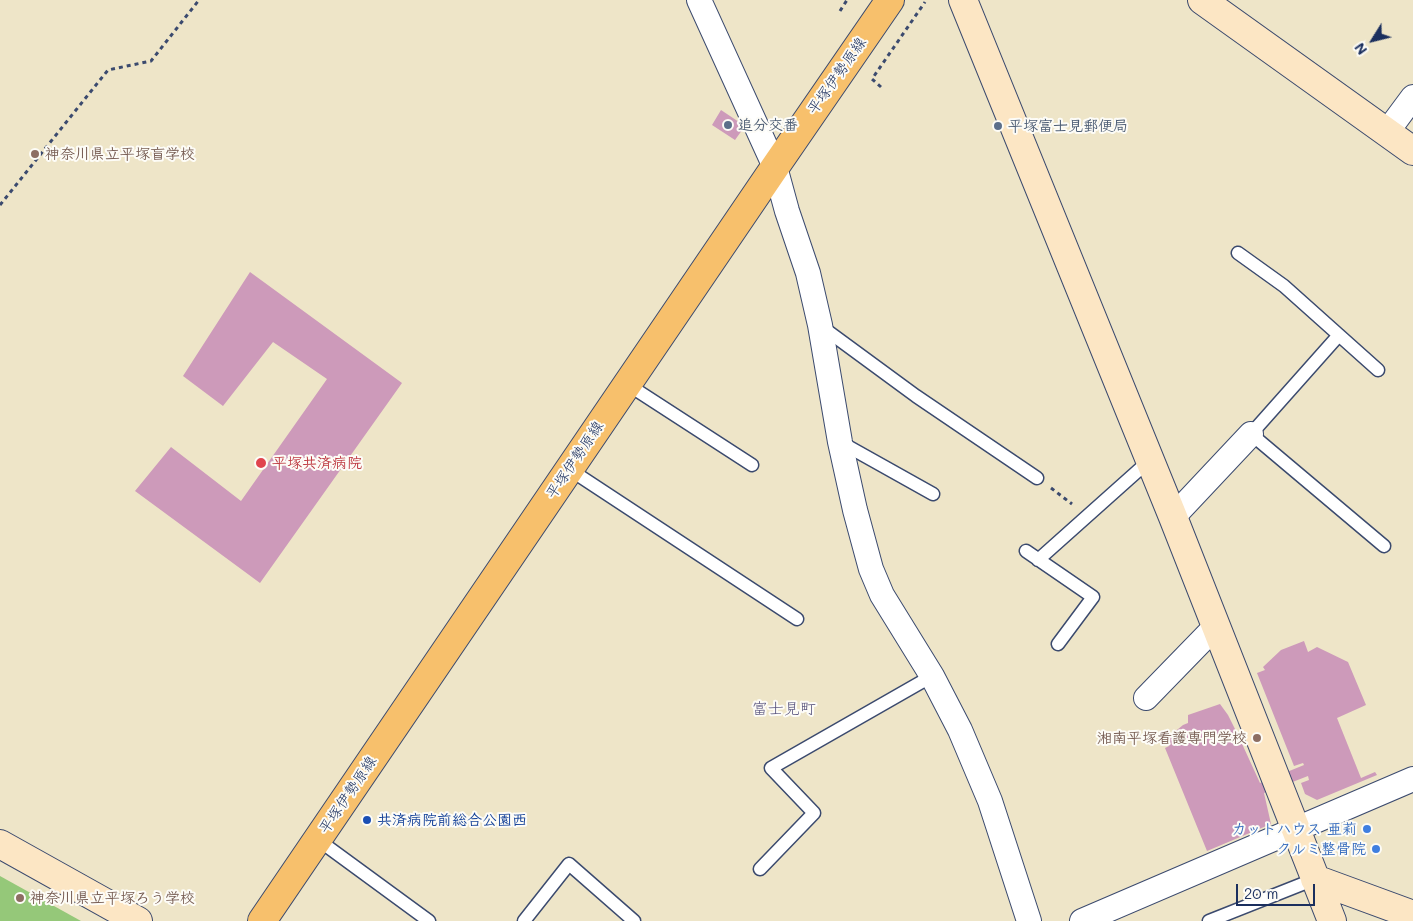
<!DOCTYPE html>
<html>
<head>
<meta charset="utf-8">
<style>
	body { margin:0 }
	#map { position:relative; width:1413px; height:921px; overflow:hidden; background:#eee5c8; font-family:Mali,sans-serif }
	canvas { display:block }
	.north { position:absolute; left:1348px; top:15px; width:50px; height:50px; -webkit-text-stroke:4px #fdfcf7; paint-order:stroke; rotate:234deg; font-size:14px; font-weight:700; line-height:20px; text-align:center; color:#1b2f5e }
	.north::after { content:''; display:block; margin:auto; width:18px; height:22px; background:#1b2f5e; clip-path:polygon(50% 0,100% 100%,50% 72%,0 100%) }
	.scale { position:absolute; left:1236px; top:884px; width:79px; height:22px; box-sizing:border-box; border:2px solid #1b2f5e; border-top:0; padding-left:6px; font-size:15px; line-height:18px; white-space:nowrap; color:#1b2f5e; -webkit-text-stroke:4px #fdfcf7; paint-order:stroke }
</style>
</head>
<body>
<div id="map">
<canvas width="1413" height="921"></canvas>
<div class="north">N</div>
<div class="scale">20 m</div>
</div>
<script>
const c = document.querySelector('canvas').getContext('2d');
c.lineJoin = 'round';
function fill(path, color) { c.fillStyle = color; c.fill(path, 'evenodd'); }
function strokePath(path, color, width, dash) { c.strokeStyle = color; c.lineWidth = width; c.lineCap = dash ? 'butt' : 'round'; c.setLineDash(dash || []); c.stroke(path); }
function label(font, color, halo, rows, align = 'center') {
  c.font = font + ' Mali,"Klee One",sans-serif'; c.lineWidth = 4; c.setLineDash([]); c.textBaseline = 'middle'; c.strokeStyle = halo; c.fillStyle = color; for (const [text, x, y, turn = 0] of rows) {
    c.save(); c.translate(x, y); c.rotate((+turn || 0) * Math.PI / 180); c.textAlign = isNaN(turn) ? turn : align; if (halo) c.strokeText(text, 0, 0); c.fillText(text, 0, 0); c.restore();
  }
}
const green = new Path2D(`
	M 0,876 L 81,921 L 0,921 Z`);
const building = new Path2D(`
	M 721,110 L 745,126 L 735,140 L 712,125 Z
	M 250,272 L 402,383 L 260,583 L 135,491 L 171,447 L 241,501 L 327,379 L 273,342 L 223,406 L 183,376 Z
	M 1304,641 L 1308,652 L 1317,647 L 1348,662 L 1366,705 L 1337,718 L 1361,778 L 1375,772 L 1377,775 L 1317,800 L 1305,794 L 1301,783 L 1309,780 L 1308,776 L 1264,793 L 1271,824 L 1207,851 L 1165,748 L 1169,746 L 1166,739 L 1183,725 L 1188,723 L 1188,715 L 1220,704 L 1228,715 L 1238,735 L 1260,783 L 1304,765 L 1303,763 L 1294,766 L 1257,673 L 1265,670 L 1263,667 L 1281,650 Z`);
const path = new Path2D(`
	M 840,11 L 847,0
	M 881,87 L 872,79 L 925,2
	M 0,205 L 108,70 L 151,61 L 199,0
	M 1051,488 L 1072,504`);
const lane = new Path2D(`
	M 1238,253 L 1284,286 L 1378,370
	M 822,327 L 916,396 L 1037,478
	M 1339,335 L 1251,434 L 1384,546
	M 627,384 L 752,465
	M 840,442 L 933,494
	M 569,469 L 797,619
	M 1026,551 L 1093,597 L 1058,644
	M 1038,560 L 1150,460
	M 317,839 L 429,921
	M 760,869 L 814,813 L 771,768 L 932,676
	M 524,921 L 569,864 L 634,921
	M 1209,921 L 1315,879`);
const street = new Path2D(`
	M 699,0 L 775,167 L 787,211 L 808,273 L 820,325 L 840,442 L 855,510 L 871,569 L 882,595 L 932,676 L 960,730 L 990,801 L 1029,921
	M 1387,132 L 1413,97
	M 1173,517 L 1251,434
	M 1146,698 L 1216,626
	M 1082,921 L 1413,779`);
const secondary = new Path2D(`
	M 963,0 L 1173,517 L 1332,921
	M 1202,0 L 1413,151
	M 0,844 L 138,921
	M 1315,879 L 1413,915`);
const primary = new Path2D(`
	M 262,921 L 775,167 L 890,0`);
const markers = [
	[728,125,5,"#5c6f8a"],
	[998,126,5,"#5c6f8a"],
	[35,154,5,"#8d6e63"],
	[261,463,6,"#e0444e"],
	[1257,738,5,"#8d6e63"],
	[367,820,5,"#1a4fb4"],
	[1367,829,5,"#3f7fe0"],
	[1376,849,5,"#3f7fe0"],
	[20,898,5,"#8d6e63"]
];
const streetNames = [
	["平塚伊勢原線",837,76,-55],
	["平塚伊勢原線",575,460,-56],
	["平塚伊勢原線",348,795,-56]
];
const serviceNames = [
	["追分交番",738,125],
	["平塚富士見郵便局",1008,126]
];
const educationNames = [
	["神奈川県立平塚盲学校",45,154],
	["湘南平塚看護専門学校",1247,738,"right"],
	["神奈川県立平塚ろう学校",30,898]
];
const healthNames = [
	["平塚共済病院",272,463]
];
const transitNames = [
	["共済病院前総合公園西",377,820]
];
const shopNames = [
	["カットハウス 亜莉",1357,829],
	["クルミ整骨院",1366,849]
];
const neighbourhoodNames = [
	["富士見町",784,709]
];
fill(green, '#95c879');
fill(building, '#cd9aba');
strokePath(lane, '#3b4a6e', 15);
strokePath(street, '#3b4a6e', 26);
strokePath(secondary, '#3b4a6e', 30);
strokePath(primary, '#3b4a6e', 30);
strokePath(path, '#3b4a6e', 3, [4, 4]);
strokePath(lane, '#fff', 12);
strokePath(street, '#fff', 24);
strokePath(secondary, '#fce6c4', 28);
strokePath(primary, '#f7c06c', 28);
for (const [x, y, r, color] of markers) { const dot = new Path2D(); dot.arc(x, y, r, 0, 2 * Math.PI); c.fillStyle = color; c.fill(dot); strokePath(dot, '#fdfcf7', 2); }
label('15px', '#1b2f5e', '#fdfcf7', streetNames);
label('bold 15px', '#4e5e75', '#fdfcf7', serviceNames, 'left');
label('bold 15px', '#785e54', '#fdfcf7', educationNames, 'left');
label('bold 15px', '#be3a42', '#fdfcf7', healthNames, 'left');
label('bold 15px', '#164399', '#fdfcf7', transitNames, 'left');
label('bold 15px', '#366cbe', '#fdfcf7', shopNames, 'right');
label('16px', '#59547e', '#fdfcf7', neighbourhoodNames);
</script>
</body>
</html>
